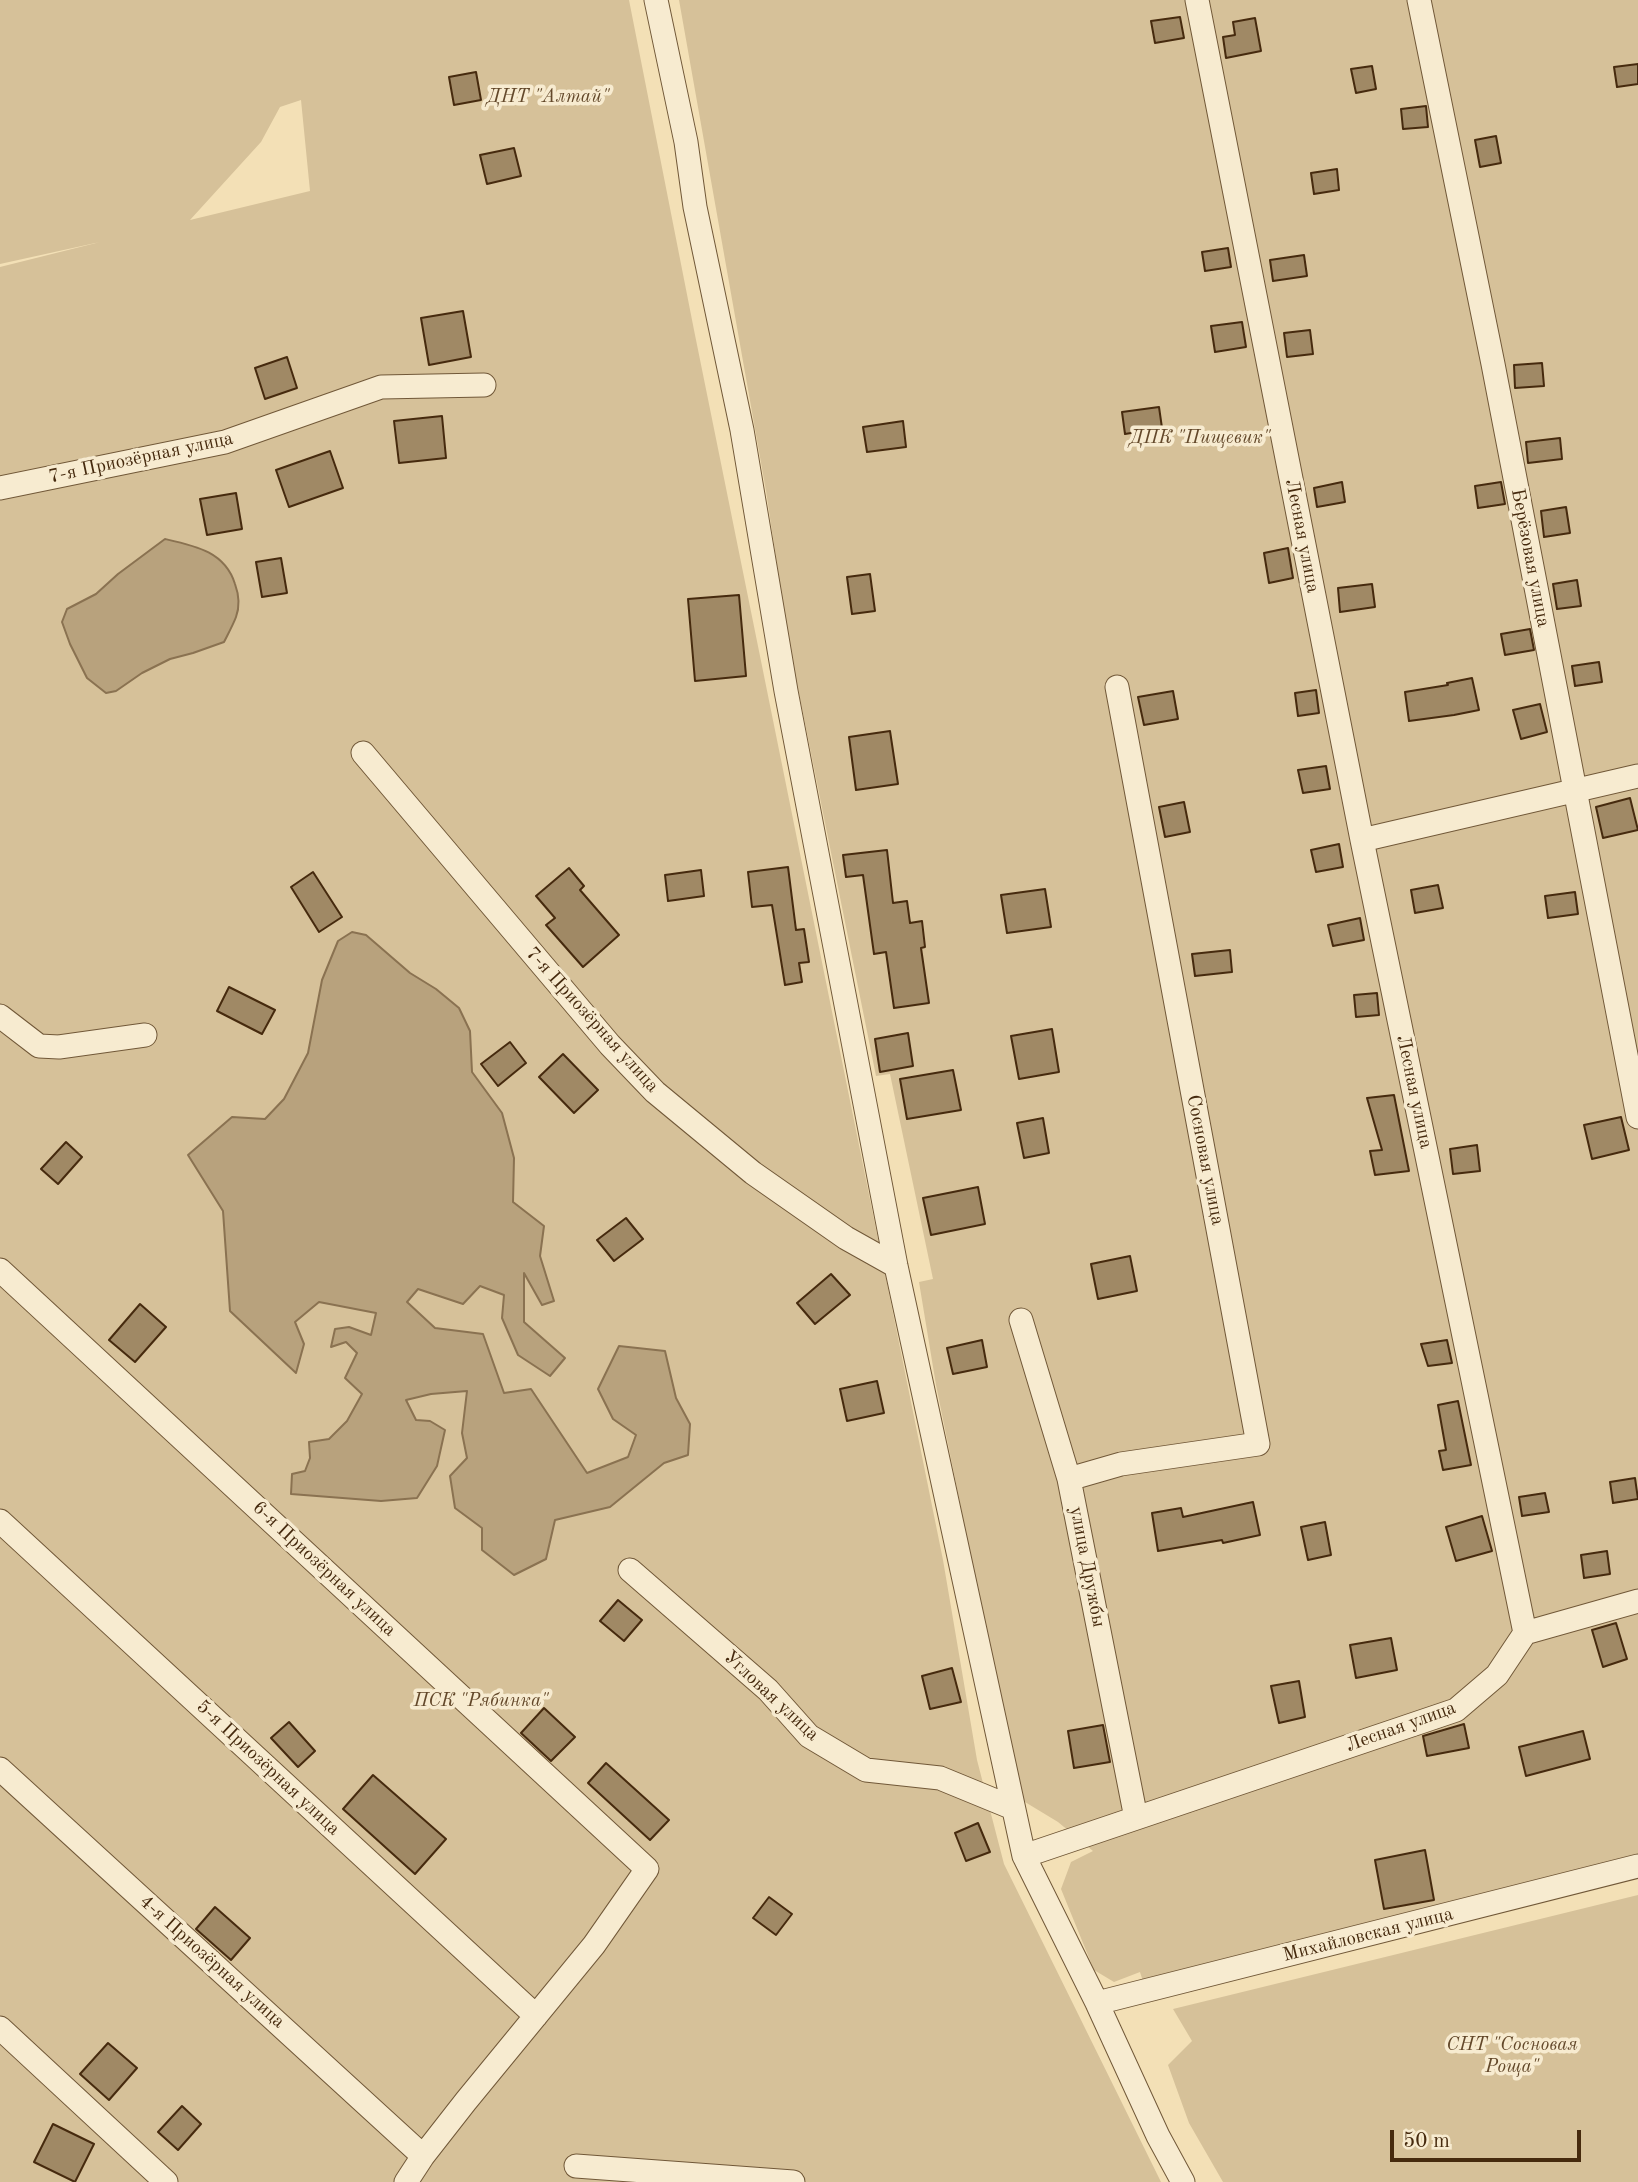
<!DOCTYPE html>
<html>
<head>
<meta charset="utf-8">
<style>
	body { margin:0 }
	#map { position:relative; width:1638px; height:2182px; overflow:hidden; background:#f3e0b6; font-family:"Old Standard TT",serif }
	canvas { display:block }
	.scale { position:absolute; left:1390px; top:2130px; width:191px; height:32px; box-sizing:border-box; border:4px solid #462a0e; border-top:0; padding-left:9px; font-size:21px; line-height:24px; white-space:nowrap; color:#462a0e; -webkit-text-stroke:5px #f7ebd0; paint-order:stroke }
</style>
</head>
<body>
<div id="map">
<canvas width="1638" height="2182"></canvas>
<div class="scale">50 m</div>
</div>
<script>
const c = document.querySelector('canvas').getContext('2d');
c.lineJoin = 'round';
function fill(path, color) { c.fillStyle = color; c.fill(path, 'evenodd'); }
function strokePath(path, color, width, dash) { c.strokeStyle = color; c.lineWidth = width; c.lineCap = dash ? 'butt' : 'round'; c.setLineDash(dash || []); c.stroke(path); }
function label(font, color, halo, rows, align = 'center') {
  c.font = font + ' "Old Standard TT",serif'; c.lineWidth = 7; c.setLineDash([]); c.textBaseline = 'middle'; c.strokeStyle = halo; c.fillStyle = color; for (const [text, x, y, turn = 0] of rows) {
    c.save(); c.translate(x, y); c.rotate((+turn || 0) * Math.PI / 180); c.textAlign = isNaN(turn) ? turn : align; if (halo) c.strokeText(text, 0, 0); c.fillText(text, 0, 0); c.restore();
  }
}
const green = new Path2D(`
	M 0,0 L 629,0 L 694,330 L 943,1560 L 977,1760 L 1004,1864 L 1161,2182 L 0,2182 L 0,267 L 100,242 L 0,264 ZM 301,100 L 310,191 L 190,220 L 261,142 L 280,107 Z
	M 679,0 L 1638,0 L 1638,1866 L 1146,1991 L 1140,1972 L 1114,1982 L 1094,1970 L 1061,1889 L 1071,1862 L 1093,1851 L 1058,1822 L 1020,1799 L 936,1385 L 919,1282 L 933,1279 L 890,1074 L 876,1076 L 788,639 L 766,491 Z
	M 1638,1895 L 1638,2182 L 1223,2182 L 1189,2123 L 1168,2065 L 1192,2041 L 1173,2009 Z`);
const water = new Path2D(`
	M 165,539 C 196,546 225,552 235,584 C 239,595 240,606 236,617 C 233,625 228,634 224,642 L 193,653 L 170,659 L 142,673 L 116,691 L 106,693 L 87,678 L 70,644 L 62,622 L 67,609 L 96,594 L 118,574 Z
	M 352,932 L 366,935 L 410,973 L 436,989 L 459,1008 L 470,1031 L 472,1072 L 502,1113 L 514,1158 L 513,1202 L 544,1226 L 540,1256 L 554,1301 L 542,1305 L 524,1273 L 524,1322 L 565,1358 L 550,1376 L 518,1355 L 502,1318 L 504,1295 L 480,1286 L 463,1304 L 418,1289 L 407,1302 L 435,1328 L 483,1334 L 504,1393 L 531,1389 L 587,1473 L 628,1457 L 636,1435 L 613,1419 L 598,1389 L 619,1346 L 665,1351 L 676,1398 L 690,1424 L 688,1455 L 664,1463 L 610,1507 L 555,1520 L 546,1559 L 514,1575 L 482,1550 L 482,1528 L 455,1508 L 450,1476 L 467,1458 L 462,1433 L 467,1391 L 431,1394 L 406,1400 L 416,1420 L 430,1421 L 445,1430 L 437,1466 L 417,1498 L 381,1501 L 291,1494 L 292,1474 L 305,1471 L 310,1458 L 309,1442 L 329,1439 L 347,1421 L 362,1394 L 345,1378 L 357,1353 L 346,1342 L 331,1347 L 335,1329 L 349,1327 L 371,1335 L 376,1313 L 319,1302 L 295,1322 L 304,1344 L 296,1373 L 230,1311 L 223,1211 L 188,1155 L 232,1117 L 265,1119 L 284,1099 L 308,1053 L 322,980 L 338,941 Z`);
const building = new Path2D(`
	M 1180,17 L 1184,38 L 1155,43 L 1151,21 Z
	M 1255,18 L 1261,51 L 1226,58 L 1223,37 L 1235,35 L 1233,22 Z
	M 1638,64 L 1638,84 L 1617,87 L 1614,67 Z
	M 1372,66 L 1376,89 L 1356,93 L 1351,69 Z
	M 476,72 L 481,100 L 454,105 L 449,77 Z
	M 1426,106 L 1428,127 L 1403,129 L 1401,109 Z
	M 1496,136 L 1501,163 L 1480,167 L 1475,140 Z
	M 514,148 L 521,176 L 487,184 L 480,155 Z
	M 1337,169 L 1339,190 L 1314,194 L 1311,173 Z
	M 1228,248 L 1231,267 L 1205,271 L 1202,252 Z
	M 1304,255 L 1307,276 L 1273,281 L 1270,260 Z
	M 463,311 L 471,357 L 429,365 L 421,318 Z
	M 1242,322 L 1246,347 L 1215,352 L 1211,326 Z
	M 1310,330 L 1313,354 L 1287,357 L 1284,333 Z
	M 287,357 L 297,388 L 265,399 L 255,368 Z
	M 1542,363 L 1544,386 L 1515,388 L 1514,365 Z
	M 1159,407 L 1162,428 L 1125,434 L 1122,412 Z
	M 442,416 L 446,458 L 399,463 L 394,421 Z
	M 903,421 L 906,447 L 867,452 L 863,427 Z
	M 1560,438 L 1562,459 L 1528,463 L 1526,442 Z
	M 330,451 L 343,488 L 289,507 L 276,470 Z
	M 1342,482 L 1345,502 L 1317,507 L 1314,488 Z
	M 1501,482 L 1505,504 L 1478,508 L 1475,486 Z
	M 236,493 L 242,529 L 207,535 L 200,499 Z
	M 1566,507 L 1570,533 L 1544,537 L 1541,511 Z
	M 1288,548 L 1293,578 L 1269,583 L 1264,553 Z
	M 281,558 L 287,593 L 262,597 L 256,562 Z
	M 870,574 L 875,611 L 852,614 L 847,577 Z
	M 1577,580 L 1581,606 L 1557,609 L 1553,584 Z
	M 1372,584 L 1375,607 L 1340,612 L 1338,588 Z
	M 739,595 L 746,676 L 695,681 L 688,599 Z
	M 1530,629 L 1534,650 L 1505,655 L 1501,634 Z
	M 1599,662 L 1602,682 L 1575,686 L 1572,666 Z
	M 1472,678 L 1479,710 L 1454,715 L 1409,721 L 1405,692 L 1448,685 L 1447,683 Z
	M 1316,690 L 1319,713 L 1298,716 L 1295,693 Z
	M 1173,691 L 1178,719 L 1144,725 L 1138,697 Z
	M 1540,704 L 1547,732 L 1521,739 L 1513,710 Z
	M 890,731 L 898,784 L 856,790 L 849,737 Z
	M 1326,766 L 1330,789 L 1303,793 L 1298,770 Z
	M 1630,798 L 1638,830 L 1603,838 L 1596,807 Z
	M 1184,802 L 1190,832 L 1165,837 L 1159,807 Z
	M 1339,844 L 1343,867 L 1316,872 L 1311,850 Z
	M 887,850 L 893,903 L 907,901 L 910,923 L 922,921 L 925,947 L 921,948 L 929,1003 L 894,1008 L 886,952 L 874,954 L 863,875 L 846,877 L 843,855 Z
	M 788,867 L 796,930 L 804,929 L 809,962 L 799,963 L 802,982 L 785,985 L 772,905 L 752,907 L 748,872 Z
	M 569,868 L 584,886 L 580,890 L 619,935 L 583,967 L 546,925 L 555,918 L 536,896 Z
	M 701,870 L 704,896 L 668,901 L 665,875 Z
	M 313,872 L 342,917 L 319,932 L 291,887 Z
	M 1438,885 L 1443,908 L 1415,913 L 1411,890 Z
	M 1045,889 L 1051,927 L 1007,933 L 1001,895 Z
	M 1575,892 L 1578,914 L 1548,918 L 1545,896 Z
	M 1360,918 L 1364,940 L 1333,946 L 1328,925 Z
	M 1230,950 L 1232,972 L 1195,976 L 1192,954 Z
	M 229,987 L 275,1010 L 262,1034 L 217,1011 Z
	M 1377,993 L 1379,1015 L 1356,1017 L 1354,995 Z
	M 1052,1029 L 1059,1072 L 1019,1079 L 1011,1036 Z
	M 908,1033 L 913,1066 L 880,1072 L 875,1039 Z
	M 510,1042 L 526,1063 L 498,1086 L 481,1064 Z
	M 563,1054 L 598,1090 L 574,1113 L 539,1077 Z
	M 953,1070 L 961,1110 L 907,1119 L 900,1079 Z
	M 1394,1095 L 1409,1171 L 1375,1175 L 1370,1151 L 1382,1150 L 1367,1098 Z
	M 1621,1117 L 1629,1150 L 1592,1159 L 1584,1125 Z
	M 1043,1118 L 1049,1153 L 1024,1158 L 1017,1123 Z
	M 66,1142 L 82,1157 L 58,1184 L 41,1169 Z
	M 1477,1145 L 1480,1171 L 1453,1174 L 1450,1149 Z
	M 978,1187 L 985,1224 L 931,1235 L 923,1198 Z
	M 626,1218 L 643,1239 L 614,1261 L 597,1240 Z
	M 1130,1256 L 1137,1291 L 1098,1299 L 1091,1264 Z
	M 831,1274 L 850,1295 L 815,1324 L 797,1303 Z
	M 140,1304 L 166,1327 L 135,1362 L 109,1340 Z
	M 982,1340 L 987,1367 L 953,1374 L 947,1348 Z
	M 1447,1340 L 1452,1363 L 1428,1366 L 1421,1344 Z
	M 877,1381 L 884,1413 L 847,1421 L 840,1389 Z
	M 1458,1401 L 1471,1465 L 1443,1470 L 1439,1451 L 1446,1450 L 1438,1405 Z
	M 1635,1478 L 1638,1499 L 1613,1503 L 1610,1482 Z
	M 1545,1493 L 1549,1512 L 1522,1516 L 1519,1497 Z
	M 1253,1502 L 1260,1535 L 1223,1543 L 1222,1540 L 1158,1551 L 1152,1513 L 1181,1508 L 1183,1517 Z
	M 1482,1516 L 1492,1551 L 1456,1561 L 1446,1527 Z
	M 1325,1522 L 1331,1555 L 1308,1560 L 1301,1527 Z
	M 1607,1551 L 1610,1574 L 1584,1578 L 1581,1555 Z
	M 618,1600 L 642,1620 L 624,1641 L 600,1621 Z
	M 1616,1623 L 1627,1659 L 1603,1667 L 1592,1630 Z
	M 1391,1638 L 1397,1670 L 1356,1678 L 1350,1645 Z
	M 952,1668 L 961,1702 L 930,1709 L 922,1676 Z
	M 1299,1681 L 1305,1717 L 1279,1723 L 1271,1686 Z
	M 544,1708 L 575,1737 L 551,1761 L 521,1733 Z
	M 289,1722 L 315,1751 L 298,1767 L 271,1738 Z
	M 1464,1724 L 1469,1748 L 1427,1756 L 1423,1736 Z
	M 1103,1725 L 1110,1762 L 1074,1768 L 1068,1731 Z
	M 1583,1731 L 1590,1759 L 1526,1776 L 1519,1747 Z
	M 606,1763 L 669,1820 L 650,1840 L 588,1783 Z
	M 373,1775 L 446,1839 L 415,1874 L 343,1809 Z
	M 978,1823 L 990,1852 L 966,1861 L 955,1833 Z
	M 1425,1850 L 1434,1900 L 1384,1909 L 1375,1860 Z
	M 769,1897 L 792,1914 L 776,1935 L 753,1918 Z
	M 215,1907 L 250,1938 L 231,1960 L 196,1929 Z
	M 108,2043 L 137,2068 L 109,2100 L 80,2074 Z
	M 182,2106 L 201,2124 L 178,2150 L 158,2132 Z
	M 53,2124 L 94,2144 L 75,2182 L 34,2162 Z`);
const minor = new Path2D(`
	M 656,0 L 686,142 L 695,207 L 742,430 L 786,691 L 896,1266 L 1024,1856 L 1097,2003 L 1158,2136 L 1183,2182
	M 1419,0 L 1493,364 L 1638,1117
	M 0,488 L 225,442 L 381,387 L 484,385
	M 363,753 L 610,1045 L 655,1092 L 753,1173 L 846,1238 L 896,1266
	M 1362,840 L 1638,776
	M 0,1016 L 39,1046 L 59,1047 L 145,1035
	M 0,1270 L 647,1869 L 594,1945 L 466,2101 L 423,2156 L 406,2182
	M 1021,1320 L 1069,1479 L 1136,1818
	M 1069,1479 L 1121,1464 L 1258,1444 L 1117,687
	M 0,1521 L 536,2016
	M 630,1570 L 768,1690 L 809,1736 L 866,1770 L 940,1778 L 1013,1808
	M 1525,1633 L 1638,1601
	M 0,1769 L 423,2156
	M 1024,1856 L 1456,1710 L 1497,1675 L 1525,1633 L 1362,840 L 1197,0
	M 1097,2003 L 1638,1866
	M 0,2028 L 166,2182
	M 576,2166 L 793,2182`);
const parkNames = [
	["ДНТ \"Алтай\"",548,97],
	["ДПК \"Пищевик\"",1200,438],
	["ПСК \"Рябинка\"",481,1701],
	["СНТ \"Сосновая",1512,2045],
	["Роща\"",1512,2067]
];
const streetNames = [
	["7-я Приозёрная улица",141,458,-12],
	["Лесная улица",1302,536,79],
	["Берёзовая улица",1530,558,79],
	["7-я Приозёрная улица",592,1020,48],
	["Лесная улица",1414,1092,78],
	["Сосновая улица",1205,1160,79],
	["улица Дружбы",1087,1567,79],
	["6-я Приозёрная улица",324,1569,43],
	["Угловая улица",771,1696,43],
	["Лесная улица",1401,1727,-20],
	["5-я Приозёрная улица",268,1768,43],
	["Михайловская улица",1368,1935,-14],
	["4-я Приозёрная улица",212,1962,42]
];
fill(green, '#d6c199');
fill(water, '#b8a27d');
strokePath(water, '#8a7251', 2);
fill(building, '#a08965');
strokePath(building, '#462a0e', 2);
strokePath(minor, '#715838', 25);
strokePath(minor, '#f7ebd0', 23);
label('italic 19px', '#63482a', '#f7ebd0', parkNames);
label('19px', '#462a0e', '#f7ebd0', streetNames);
</script>
</body>
</html>
